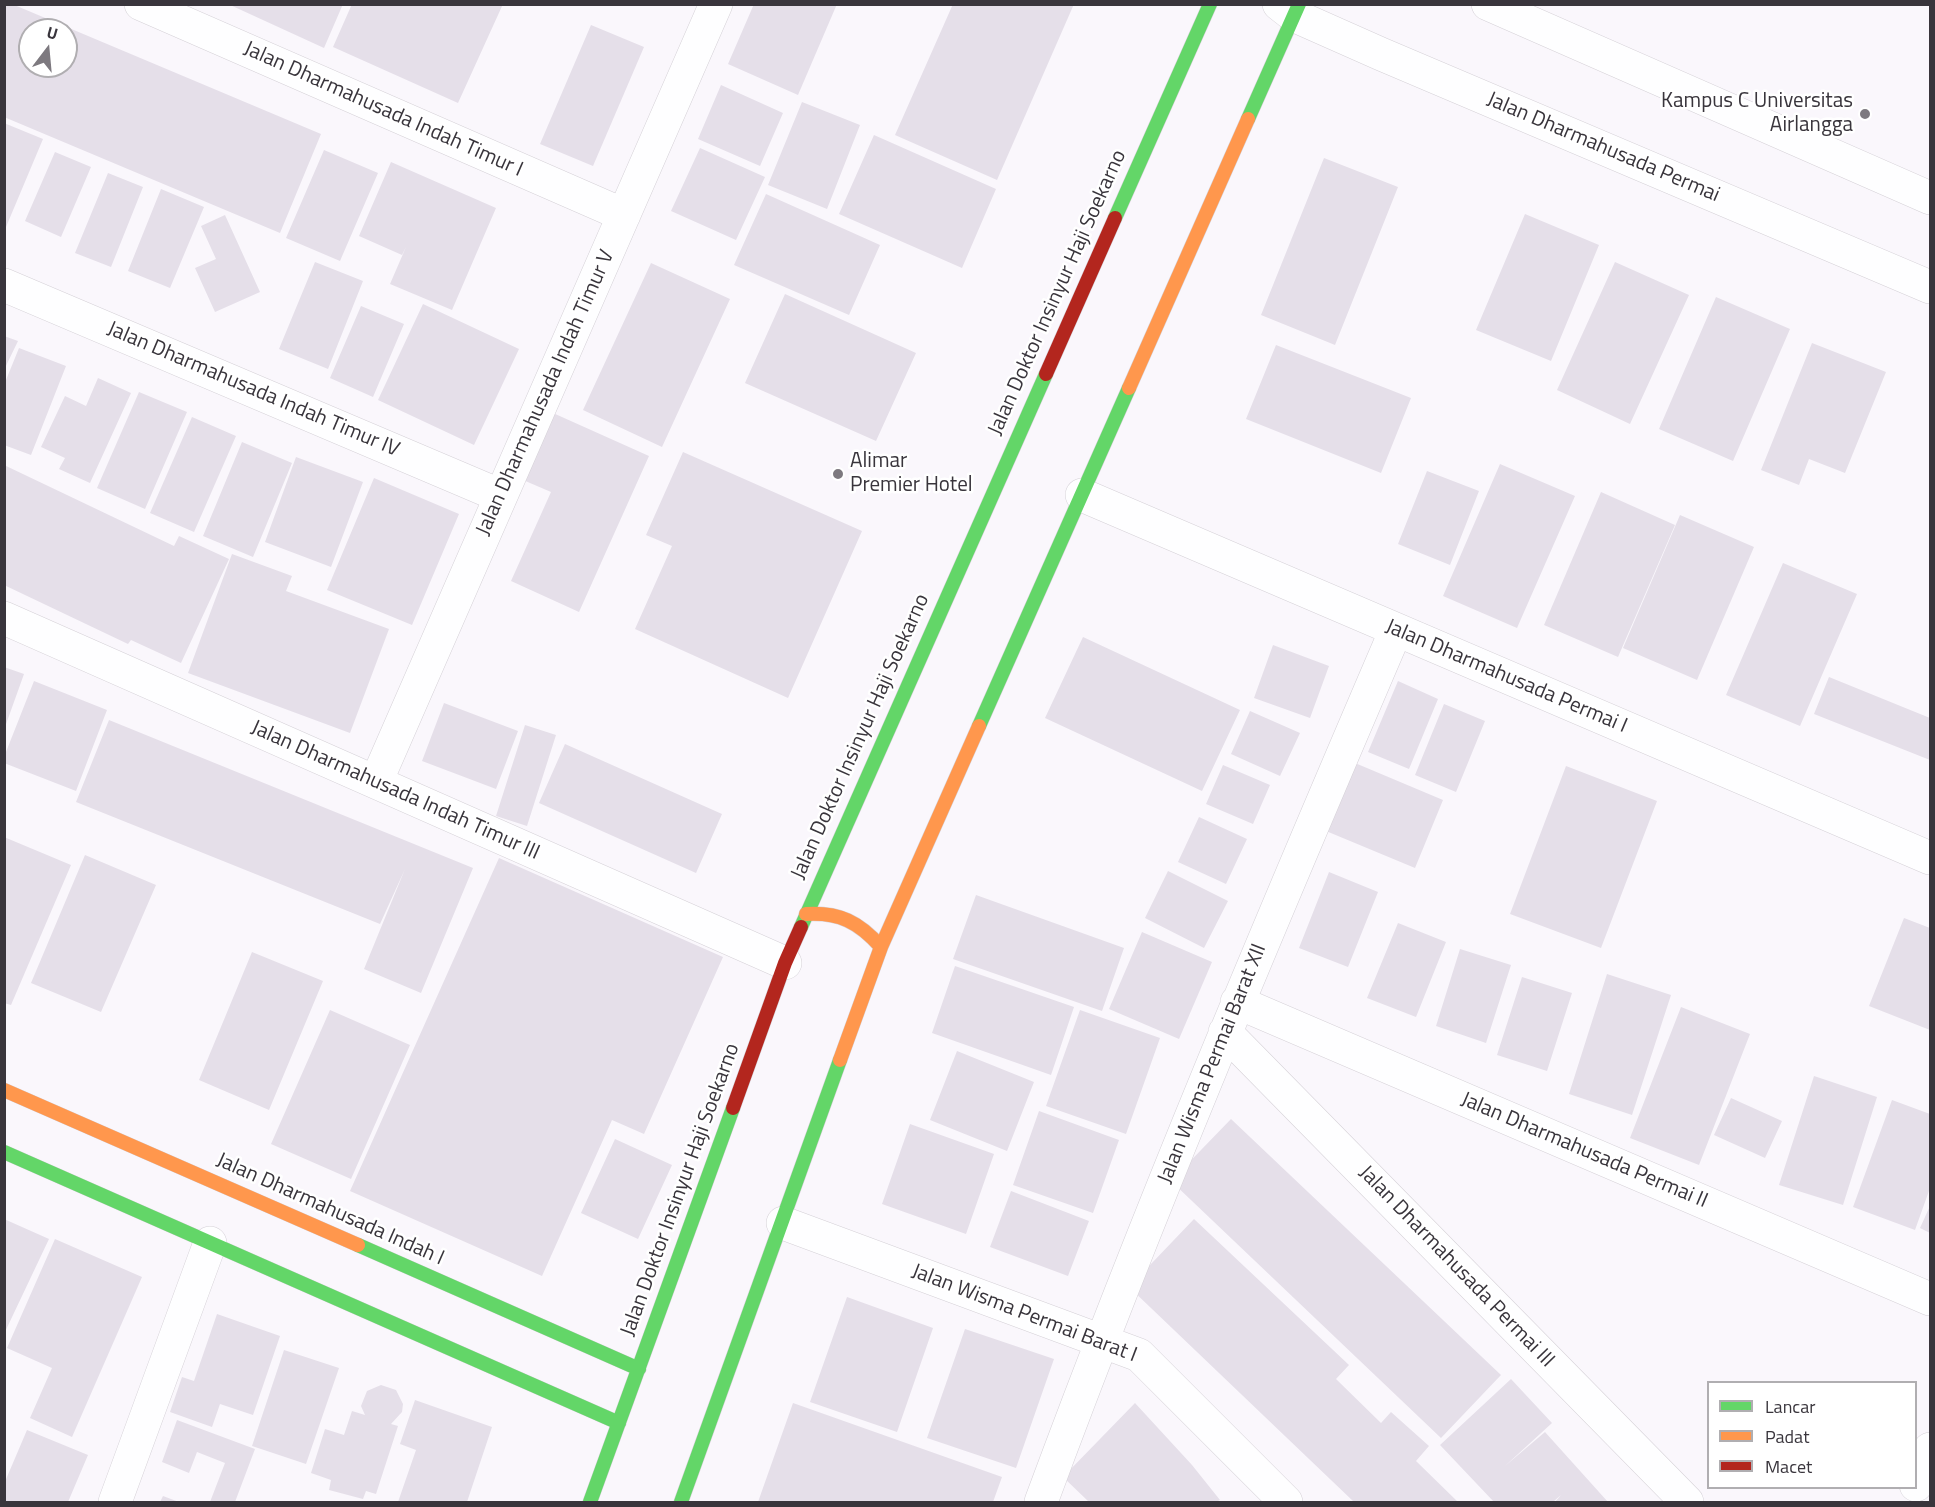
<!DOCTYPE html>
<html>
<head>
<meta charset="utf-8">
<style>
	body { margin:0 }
	#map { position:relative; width:1935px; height:1507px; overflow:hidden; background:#faf7fc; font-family:"Titillium Web",sans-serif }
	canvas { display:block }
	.frame { position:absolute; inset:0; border:6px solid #39353c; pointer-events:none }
	.legend { position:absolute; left:1707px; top:1381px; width:210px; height:108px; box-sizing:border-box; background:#fff; border:2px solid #b0aeb1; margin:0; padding:8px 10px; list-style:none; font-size:18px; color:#39353c }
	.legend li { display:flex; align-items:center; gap:12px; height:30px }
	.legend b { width:30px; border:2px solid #b0aeb1 }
	.north { position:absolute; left:18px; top:18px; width:60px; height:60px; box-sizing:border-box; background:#fff; border:2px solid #b0aeb1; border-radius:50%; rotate:16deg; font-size:16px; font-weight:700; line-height:24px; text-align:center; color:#39353c }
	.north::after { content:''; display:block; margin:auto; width:21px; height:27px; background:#7d797f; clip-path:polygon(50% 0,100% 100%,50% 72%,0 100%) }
</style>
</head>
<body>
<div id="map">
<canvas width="1935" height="1507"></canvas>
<div class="frame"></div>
<ul class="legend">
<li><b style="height:8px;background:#63d668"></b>Lancar</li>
<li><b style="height:8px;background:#ff974d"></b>Padat</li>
<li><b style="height:8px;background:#b3261e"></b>Macet</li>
</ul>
<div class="north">U</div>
</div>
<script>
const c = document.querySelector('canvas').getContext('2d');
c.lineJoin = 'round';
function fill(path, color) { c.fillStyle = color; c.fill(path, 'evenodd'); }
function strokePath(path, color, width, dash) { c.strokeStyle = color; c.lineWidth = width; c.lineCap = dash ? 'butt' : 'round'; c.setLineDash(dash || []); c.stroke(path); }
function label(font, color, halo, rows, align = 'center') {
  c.font = font + ' "Titillium Web",sans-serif'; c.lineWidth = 5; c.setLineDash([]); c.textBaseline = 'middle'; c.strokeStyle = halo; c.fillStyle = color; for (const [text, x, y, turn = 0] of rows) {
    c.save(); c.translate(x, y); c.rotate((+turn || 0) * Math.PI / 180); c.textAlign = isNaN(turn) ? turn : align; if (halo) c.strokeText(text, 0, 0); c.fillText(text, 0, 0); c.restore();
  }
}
const building = new Path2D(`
	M 4,4 L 12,4 L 321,134 L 280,233 L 4,117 ZM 30,30 L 66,30 L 66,66 L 30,66 Z
	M 228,4 L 343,4 L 324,48 Z
	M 352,4 L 503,4 L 458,103 L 333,47 Z
	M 754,4 L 837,4 L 798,95 L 728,64 Z
	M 953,4 L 1074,4 L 997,180 L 895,135 Z
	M 591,25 L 644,47 L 593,166 L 540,144 Z
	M 721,85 L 783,113 L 760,166 L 698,139 Z
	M 802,102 L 860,125 L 827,209 L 768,185 Z
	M 4,123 L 43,139 L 6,227 L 4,227 Z
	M 874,135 L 996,189 L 962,268 L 839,214 Z
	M 700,148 L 765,177 L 736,240 L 671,211 Z
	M 324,150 L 378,173 L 340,261 L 286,238 Z
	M 55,152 L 91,167 L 61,237 L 25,221 Z
	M 1324,158 L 1398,187 L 1335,345 L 1261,315 Z
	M 391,162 L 496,208 L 452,310 L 390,284 L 406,247 L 402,255 L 359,236 Z
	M 108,173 L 143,187 L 111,267 L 75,253 Z
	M 161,189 L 204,207 L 170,288 L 128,271 Z
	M 766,194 L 880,245 L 849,315 L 734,265 Z
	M 1525,214 L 1599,245 L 1551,361 L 1476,330 Z
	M 225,215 L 260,292 L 215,312 L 195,268 L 216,259 L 201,226 Z
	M 315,262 L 363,281 L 328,369 L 279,349 Z
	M 1615,262 L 1689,295 L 1630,424 L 1557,390 Z
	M 651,263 L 730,299 L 662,447 L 583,410 Z
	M 785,294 L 916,353 L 876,441 L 745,383 Z
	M 1716,297 L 1790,329 L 1733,461 L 1659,429 Z
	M 423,304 L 519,349 L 474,445 L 378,400 Z
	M 361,306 L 404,324 L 373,397 L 330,378 Z
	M 4,336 L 18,341 L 4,370 Z
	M 1812,343 L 1886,372 L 1845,473 L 1809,459 L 1799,485 L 1761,470 Z
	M 1276,345 L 1411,398 L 1381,473 L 1246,419 Z
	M 19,348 L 66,366 L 31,455 L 4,445 L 4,385 Z
	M 98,378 L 131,393 L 90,483 L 59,469 L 65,458 L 41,447 L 65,396 L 86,406 Z
	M 139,392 L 187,412 L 145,509 L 97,488 Z
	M 553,413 L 649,456 L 579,612 L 511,581 L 551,492 L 523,480 Z
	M 192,417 L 236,436 L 194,532 L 150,513 Z
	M 242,442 L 292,463 L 253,557 L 203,536 Z
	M 683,452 L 862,531 L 788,698 L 635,629 L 672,546 L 646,535 Z
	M 296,457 L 363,482 L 331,567 L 265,542 Z
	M 1500,464 L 1575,496 L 1517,628 L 1443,596 Z
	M 4,465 L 174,546 L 179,536 L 229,559 L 181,663 L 131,640 L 128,644 L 4,585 Z
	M 1427,471 L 1479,491 L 1450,565 L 1398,544 Z
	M 374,478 L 459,514 L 412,625 L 327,590 Z
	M 1601,492 L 1675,525 L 1618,657 L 1544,625 Z
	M 1680,515 L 1754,547 L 1697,680 L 1623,648 Z
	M 232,554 L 292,576 L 286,591 L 389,629 L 350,733 L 188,673 Z
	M 1783,563 L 1857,594 L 1800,726 L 1726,695 Z
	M 1083,637 L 1240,710 L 1202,791 L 1045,718 Z
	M 1273,645 L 1329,666 L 1310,718 L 1254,698 Z
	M 4,667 L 24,674 L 5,727 L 4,727 Z
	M 1829,677 L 1930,718 L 1930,760 L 1814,714 Z
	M 34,681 L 107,710 L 76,791 L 4,763 L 4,757 Z
	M 1398,681 L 1438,699 L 1409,769 L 1368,752 Z
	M 444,703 L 518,731 L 496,789 L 422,761 Z
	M 1444,704 L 1485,721 L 1456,792 L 1415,775 Z
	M 1250,711 L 1300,733 L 1280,776 L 1231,754 Z
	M 109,720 L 473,868 L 421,993 L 364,969 L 405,869 L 380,924 L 76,802 Z
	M 525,725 L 556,735 L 527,826 L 496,816 Z
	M 565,744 L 722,814 L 696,873 L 539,803 Z
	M 1355,763 L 1443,800 L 1415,868 L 1326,831 Z
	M 1223,765 L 1270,785 L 1253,824 L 1206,804 Z
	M 1566,766 L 1657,801 L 1601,948 L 1510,914 Z
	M 1199,817 L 1247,839 L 1226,884 L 1178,862 Z
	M 4,837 L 71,865 L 11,1005 L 4,1003 Z
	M 85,855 L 156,885 L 101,1012 L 31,983 Z
	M 499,858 L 723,957 L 644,1134 L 612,1120 L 542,1276 L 350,1191 Z
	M 1168,871 L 1228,901 L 1204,948 L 1145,918 Z
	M 1329,872 L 1378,892 L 1348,967 L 1299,948 Z
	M 976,895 L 1124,948 L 1102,1011 L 953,959 Z
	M 1904,918 L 1930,928 L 1930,1030 L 1869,1006 Z
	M 1398,923 L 1446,942 L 1416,1017 L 1367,998 Z
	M 1142,932 L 1212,962 L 1179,1039 L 1109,1009 Z
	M 1460,949 L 1511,965 L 1486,1043 L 1436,1026 Z
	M 252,952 L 323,981 L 269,1110 L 199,1080 Z
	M 955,966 L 1074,1007 L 1051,1075 L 932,1033 Z
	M 1607,974 L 1671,995 L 1632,1115 L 1569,1094 Z
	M 1522,977 L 1572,993 L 1547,1071 L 1497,1055 Z
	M 1681,1007 L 1750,1034 L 1699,1165 L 1630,1138 Z
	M 330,1010 L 410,1045 L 351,1179 L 271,1144 Z
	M 1080,1010 L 1160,1038 L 1126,1134 L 1046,1106 Z
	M 957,1051 L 1034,1082 L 1007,1151 L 930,1120 Z
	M 1814,1076 L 1877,1097 L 1843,1205 L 1779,1185 Z
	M 1731,1098 L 1782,1121 L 1765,1158 L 1714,1135 Z
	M 1892,1100 L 1930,1114 L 1930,1188 L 1915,1230 L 1853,1207 Z
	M 1039,1111 L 1119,1140 L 1093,1213 L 1013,1185 Z
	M 1231,1119 L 1501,1375 L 1441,1438 L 1171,1181 Z
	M 910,1124 L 994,1154 L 966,1234 L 882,1204 Z
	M 615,1139 L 672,1165 L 638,1239 L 581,1213 Z
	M 1011,1191 L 1089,1221 L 1068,1276 L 990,1247 Z
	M 1930,1206 L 1930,1233 L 1920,1228 Z
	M 4,1219 L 49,1239 L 4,1334 Z
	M 1194,1219 L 1349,1365 L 1336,1379 L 1381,1423 L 1391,1412 L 1429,1446 L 1416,1461 L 1458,1502 L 1354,1502 L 1129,1287 Z
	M 55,1239 L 142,1277 L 72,1437 L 30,1418 L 52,1368 L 7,1348 Z
	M 847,1297 L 933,1328 L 897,1432 L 810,1402 Z
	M 217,1314 L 280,1336 L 253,1415 L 220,1404 L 212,1427 L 170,1412 L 182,1377 L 194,1381 Z
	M 965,1329 L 1054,1359 L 1016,1468 L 927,1438 Z
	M 284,1350 L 339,1368 L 306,1464 L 252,1446 Z
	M 1511,1379 L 1552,1423 L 1505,1466 L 1545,1432 L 1608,1502 L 1555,1502 L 1561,1495 L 1553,1502 L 1494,1502 L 1440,1445 Z
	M 381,1385 L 396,1390 L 403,1404 L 402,1412 L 391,1424 L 398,1426 L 376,1494 L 366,1491 L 363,1499 L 329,1490 L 331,1480 L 311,1473 L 325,1429 L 344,1435 L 352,1411 L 365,1415 L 361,1406 L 367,1391 Z
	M 415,1400 L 492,1427 L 467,1502 L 398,1502 L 416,1450 L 400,1444 Z
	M 793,1403 L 1002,1477 L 993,1502 L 758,1502 Z
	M 1135,1403 L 1192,1465 L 1220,1500 L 1216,1502 L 1089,1502 L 1063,1477 Z
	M 177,1420 L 255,1449 L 235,1502 L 210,1502 L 225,1463 L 197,1452 L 189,1473 L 162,1462 Z
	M 27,1430 L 88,1455 L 68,1502 L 4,1502 L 4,1484 Z
	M 163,1496 L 179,1502 L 160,1502 Z`);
const street = new Path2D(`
	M 141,4 L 624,215
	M 1279,4 L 1293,15 L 1381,54 L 1930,287
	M 1488,4 L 1930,198
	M 4,285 L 501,496
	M 1082,495 L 1930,858
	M 4,618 L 785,963
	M 376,782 L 716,4
	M 1237,1002 L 1930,1299
	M 1225,1032 L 1687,1502
	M 783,1223 L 1139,1355 L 1286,1502
	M 1916,1485 L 1930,1449
	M 115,1502 L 210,1243
	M 1041,1502 C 1150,1207 1272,919 1396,630`);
const fast = new Path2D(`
	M 1248,119 L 1299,4
	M 1115,218 L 1210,4
	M 979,726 L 1129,388
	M 801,927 L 1046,374
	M 4,1152 L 619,1423
	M 358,1245 L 639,1369
	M 590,1502 L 733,1108
	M 681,1502 L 840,1060`);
const slow = new Path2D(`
	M 1129,388 L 1248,119
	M 806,914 C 839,912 859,922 881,947
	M 840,1060 L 881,947 L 979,726
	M 4,1090 L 358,1245`);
const jam = new Path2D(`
	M 1046,374 L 1115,218
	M 733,1108 L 785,963 L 801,927`);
const markers = [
	[1865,114,6,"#7d797f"],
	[838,474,6,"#7d797f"]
];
const poiNames = [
	["Kampus C Universitas",1853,102],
	["Airlangga",1853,126],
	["Alimar",850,462,"left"],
	["Premier Hotel",850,486,"left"]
];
const streetNames = [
	["Jalan Dharmahusada Indah Timur I",383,110,24],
	["Jalan Dharmahusada Permai",1603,148,23],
	["Jalan Doktor Insinyur Haji Soekarno",1058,293,-66],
	["Jalan Dharmahusada Indah Timur IV",253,390,23],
	["Jalan Dharmahusada Indah Timur V",546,393,-66],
	["Jalan Dharmahusada Permai I",1506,677,23],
	["Jalan Doktor Insinyur Haji Soekarno",861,737,-66],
	["Jalan Dharmahusada Indah Timur III",395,791,24],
	["Jalan Wisma Permai Barat XII",1213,1064,-68],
	["Jalan Dharmahusada Permai II",1584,1151,23],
	["Jalan Doktor Insinyur Haji Soekarno",681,1190,-70],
	["Jalan Dharmahusada Indah I",330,1210,24],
	["Jalan Dharmahusada Permai III",1456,1267,46],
	["Jalan Wisma Permai Barat I",1024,1314,21]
];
fill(building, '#e5dfe9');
strokePath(street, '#d5d1d7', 34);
strokePath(fast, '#d5d1d7', 15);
strokePath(slow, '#d5d1d7', 15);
strokePath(jam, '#d5d1d7', 15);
strokePath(street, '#fefeff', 33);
strokePath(fast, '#63d668', 14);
strokePath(slow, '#ff974d', 14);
strokePath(jam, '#b3261e', 14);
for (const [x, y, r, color] of markers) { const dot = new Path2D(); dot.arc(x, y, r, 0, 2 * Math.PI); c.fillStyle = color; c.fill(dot); strokePath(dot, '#fff', 2); }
label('21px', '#39353c', '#fff', poiNames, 'right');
label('21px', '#39353c', '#fff', streetNames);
</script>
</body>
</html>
